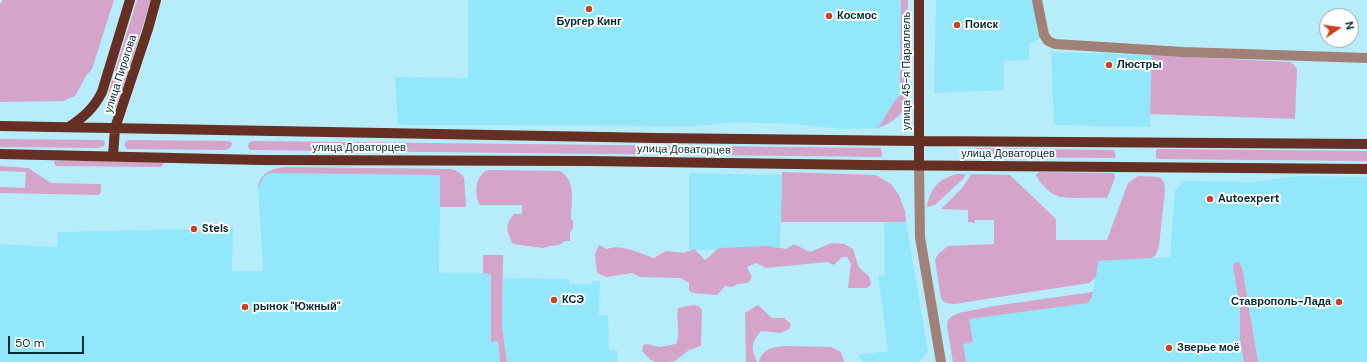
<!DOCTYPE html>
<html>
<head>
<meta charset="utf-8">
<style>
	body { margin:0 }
	#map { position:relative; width:1367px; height:362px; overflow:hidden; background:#b7edfa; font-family:"DM Sans",sans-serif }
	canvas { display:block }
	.north { position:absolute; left:1319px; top:8px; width:40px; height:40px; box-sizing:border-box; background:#fff; border:1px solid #99aaae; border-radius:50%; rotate:77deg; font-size:11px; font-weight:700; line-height:16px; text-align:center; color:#002b34 }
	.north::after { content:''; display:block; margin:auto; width:14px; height:18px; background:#cc4221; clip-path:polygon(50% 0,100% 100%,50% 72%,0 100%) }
	.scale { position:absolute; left:8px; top:336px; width:76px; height:18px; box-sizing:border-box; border:2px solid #002b34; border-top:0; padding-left:5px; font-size:12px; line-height:14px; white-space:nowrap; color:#002b34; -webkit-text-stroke:3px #fff; paint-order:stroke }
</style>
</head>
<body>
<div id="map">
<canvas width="1367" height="362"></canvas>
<div class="north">N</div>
<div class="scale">50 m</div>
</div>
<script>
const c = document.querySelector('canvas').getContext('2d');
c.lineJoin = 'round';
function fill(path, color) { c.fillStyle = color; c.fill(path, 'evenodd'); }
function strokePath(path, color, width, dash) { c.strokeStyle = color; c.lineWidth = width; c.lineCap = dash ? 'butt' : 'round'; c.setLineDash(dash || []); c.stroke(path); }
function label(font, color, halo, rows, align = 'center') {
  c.font = font + ' "DM Sans",sans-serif'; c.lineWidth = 4; c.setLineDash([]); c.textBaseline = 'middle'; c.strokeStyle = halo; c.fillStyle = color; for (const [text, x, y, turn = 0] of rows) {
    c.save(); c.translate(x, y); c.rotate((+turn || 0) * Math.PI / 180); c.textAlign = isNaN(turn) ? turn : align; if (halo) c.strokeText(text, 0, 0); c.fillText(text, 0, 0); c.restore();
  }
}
const built = new Path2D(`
	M 468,0 L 908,0 L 907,102 L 904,110 L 892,122 L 878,128 L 842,129 L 794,124 L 734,122 L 696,126 L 398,125 L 395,77 L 468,78 Z
	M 936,0 L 1035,0 L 1039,39 L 1029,43 L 1029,60 L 1004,61 L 1004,90 L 934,93 Z
	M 1051,52 L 1152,55 L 1150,127 L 1054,125 Z
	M 285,167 L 449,169 L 455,170 L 462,174 L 464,178 L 466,207 L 440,207 L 439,273 L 491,273 L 491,341 L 498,341 L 500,362 L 0,362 L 0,244 L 57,247 L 58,232 L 233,228 L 232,271 L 263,271 L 258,186 L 262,177 L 268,172 L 275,169 Z
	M 689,173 L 782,175 L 780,249 L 689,250 Z
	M 1297,176 L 1367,177 L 1367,362 L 953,362 L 947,326 L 948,320 L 951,317 L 959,313 L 994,306 L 1093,292 L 1098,261 L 1170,257 L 1175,190 L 1184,181 L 1253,182 Z
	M 884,222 L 906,222 L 928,352 L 919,362 L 862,362 L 858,355 L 888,351 L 878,275 L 885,276 Z
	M 503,278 L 569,279 L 569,284 L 592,284 L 592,281 L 600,281 L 599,315 L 608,315 L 609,350 L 618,351 L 617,362 L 507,362 L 502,327 Z`);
const green = new Path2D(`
	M 3,0 L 114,0 L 92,69 L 86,76 L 75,96 L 63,101 L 0,102 L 0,4 Z
	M 137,0 L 151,0 L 117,106 L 115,108 L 108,109 L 106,107 L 110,87 Z
	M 901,0 L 908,0 L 906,90 L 904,89 L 900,84 Z
	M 1152,55 L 1290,62 L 1294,65 L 1297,69 L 1295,119 L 1150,114 Z
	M 903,94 L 908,95 C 906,112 894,122 878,128 L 896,99 Z
	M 0,139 L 103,140 L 105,143 L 104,146 L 98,148 L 0,147 Z
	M 129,140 L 230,141 L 232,143 L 231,147 L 226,150 L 127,149 L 125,146 L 125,142 Z
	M 252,141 L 881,148 L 882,155 L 881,157 L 250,150 L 248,147 L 249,143 Z
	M 977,148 L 1114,150 L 1116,157 L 1114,158 L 977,157 L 976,149 Z
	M 1158,149 L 1367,151 L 1367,161 L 1158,159 L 1156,158 L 1156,151 Z
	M 55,161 L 162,161 L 164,163 L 161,167 L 56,166 L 54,163 Z
	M 0,166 L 28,168 L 51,183 L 101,184 L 101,192 L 99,195 L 0,193 L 0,187 L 25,188 L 26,172 L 0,171 Z
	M 285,167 L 449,169 C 456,170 461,172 464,178 L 466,207 L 440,207 L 440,175 L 272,173 C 264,174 262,179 259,186 L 258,186 C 262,172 272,169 285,167 Z
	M 492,170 L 560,171 C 577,181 571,202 571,219 L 573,221 L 573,228 L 570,233 L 570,241 L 565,241 L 559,245 L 550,246 L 543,248 L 513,244 C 507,232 504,225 514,214 L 522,214 L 522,205 L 480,205 C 474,197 475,180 483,173 C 486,170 489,170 492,170 Z
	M 782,172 L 876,175 L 891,184 L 899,195 L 905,211 L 906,222 L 781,222 Z
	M 1039,172 L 1114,173 L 1115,178 L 1107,198 C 1092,197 1076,199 1062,197 C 1052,196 1040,184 1036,175 Z
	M 956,174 L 965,174 L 964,178 L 935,205 L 927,207 C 930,188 938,180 956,174 Z
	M 971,174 L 1010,175 L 1056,219 L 1056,240 L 1107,240 L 1128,183 L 1138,176 L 1159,177 C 1164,180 1165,185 1165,190 L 1159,246 L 1156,255 L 1151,258 L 1098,261 L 1096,277 L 1089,283 L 954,304 L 946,303 L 941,299 L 935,260 L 938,254 L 948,246 L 994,244 L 994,220 L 975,220 L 975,223 L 968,222 L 968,210 L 941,209 C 945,204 951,200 955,195 C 962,189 967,182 971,174 Z
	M 832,243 L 844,244 L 853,249 L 859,268 L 869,276 L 871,285 L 867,288 L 848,288 L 851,264 L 847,257 L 842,257 L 834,265 L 827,262 L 766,268 L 756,263 L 747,267 L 752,277 L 748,283 L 737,284 L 733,287 L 725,286 L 717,295 L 692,293 L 689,290 L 689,283 L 680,278 L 640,277 L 632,273 L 607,277 L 597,273 L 595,254 L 599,245 L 607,249 C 621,243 639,253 654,258 L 666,251 L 684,253 L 694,249 L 705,260 L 719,248 L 767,246 L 786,249 L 794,244 L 810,252 Z
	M 483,255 L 503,255 L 502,327 L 507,362 L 500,362 L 498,341 L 491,342 L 491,274 L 483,273 Z
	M 1238,262 L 1242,267 L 1258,362 L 1244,362 L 1240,339 L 1240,307 L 1233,267 L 1234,263 Z
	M 1093,292 L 1092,297 L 1088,303 L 969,319 L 973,342 L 963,344 L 966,362 L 953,362 L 947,326 L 948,320 L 951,317 L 959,313 L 994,306 Z
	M 693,305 L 699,306 L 702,310 L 701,346 L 689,350 L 675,361 L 669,362 L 656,362 L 651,360 L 642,351 L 643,345 L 647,344 L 659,347 L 676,344 C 681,333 676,319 678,308 Z
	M 758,305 L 772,318 L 784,318 L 791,324 L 789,329 L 781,333 L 761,331 C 751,343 751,348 757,362 L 746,362 L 745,313 Z
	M 785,346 L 831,347 L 841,352 L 844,361 L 843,362 L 759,362 C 762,349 773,347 785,346 Z`);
const minor = new Path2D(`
	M 1037,0 L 1044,35 L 1048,41 L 1055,44 L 1183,52 L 1367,58
	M 919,166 L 920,237 L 941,362`);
const major = new Path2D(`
	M 0,126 L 656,138 L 919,141 L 1367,144
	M 69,127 C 84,117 94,108 102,92 L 130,0
	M 0,154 L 261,160 L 588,161 L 864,165 L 1367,169
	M 113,156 L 115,128 L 148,29 L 156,0
	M 919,166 L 919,0`);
const markers = [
	[589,9,4,"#cc4221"],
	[829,16,4,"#cc4221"],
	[957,25,4,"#cc4221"],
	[1109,65,4,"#cc4221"],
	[1210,199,4,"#cc4221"],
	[194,229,4,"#cc4221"],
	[554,300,4,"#cc4221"],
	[1339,302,4,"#cc4221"],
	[245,307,4,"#cc4221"],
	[1169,348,4,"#cc4221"]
];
const poiNames = [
	["Космос",837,16],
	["Бургер Кинг",589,22,"center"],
	["Поиск",965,25],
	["Люстры",1117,65],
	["Autoexpert",1218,199],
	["Stels",202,229],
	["КСЭ",562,300],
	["Ставрополь-Лада",1331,302,"right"],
	["рынок \"Южный\"",253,307],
	["Зверье моё",1177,348]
];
const streetNames = [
	["улица 45-я Параллель",907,71,-90],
	["улица Пирогова",121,74,-72],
	["улица Доваторцев",359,148],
	["улица Доваторцев",684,150,1],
	["улица Доваторцев",1008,154]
];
fill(built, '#93e7fb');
fill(green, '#d5a4ca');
strokePath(minor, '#a18078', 10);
strokePath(major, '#652f23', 10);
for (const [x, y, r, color] of markers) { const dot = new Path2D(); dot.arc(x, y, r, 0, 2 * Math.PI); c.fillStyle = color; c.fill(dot); strokePath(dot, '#fff', 1.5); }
label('bold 11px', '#002b34', '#fff', poiNames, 'left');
label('11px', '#002b34', '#fff', streetNames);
</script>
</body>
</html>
